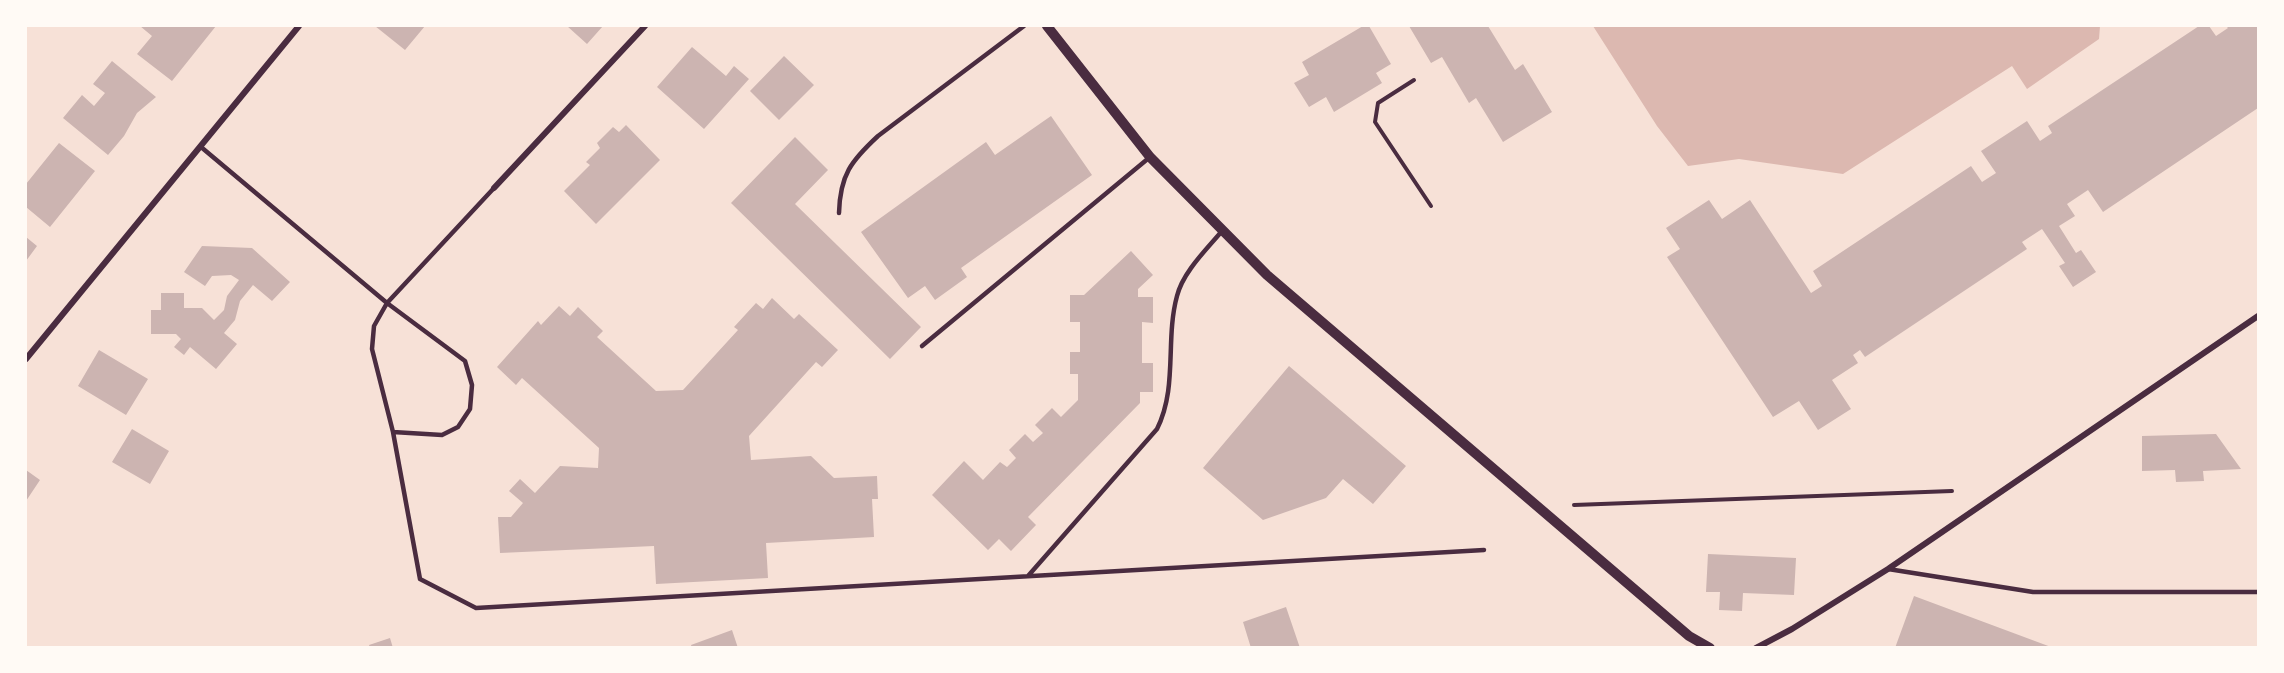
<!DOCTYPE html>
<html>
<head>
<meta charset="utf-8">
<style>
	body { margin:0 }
	#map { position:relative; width:2284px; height:673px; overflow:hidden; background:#f7e1d7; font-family:Lato,sans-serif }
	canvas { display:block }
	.frame { position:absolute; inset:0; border:27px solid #fffaf5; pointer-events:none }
</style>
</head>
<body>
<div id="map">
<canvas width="2284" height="673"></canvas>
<div class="frame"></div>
</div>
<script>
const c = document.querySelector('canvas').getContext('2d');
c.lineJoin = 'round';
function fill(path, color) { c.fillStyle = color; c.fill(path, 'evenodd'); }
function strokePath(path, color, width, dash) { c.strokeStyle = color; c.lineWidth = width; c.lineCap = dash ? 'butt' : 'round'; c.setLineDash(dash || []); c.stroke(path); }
const water = new Path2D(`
	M 1593,26 L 2100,26 L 2099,39 L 2027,89 L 2012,66 L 1843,174 L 1739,159 L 1688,166 L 1657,126 Z`);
const building = new Path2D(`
	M 140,26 L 216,26 L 172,81 L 137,54 L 152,36 Z
	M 375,26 L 425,26 L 405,50 Z
	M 567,26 L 603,26 L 587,44 Z
	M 1363,26 L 1369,26 L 1391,64 L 1376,73 L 1382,83 L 1334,112 L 1326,97 L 1309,107 L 1294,83 L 1309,75 L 1302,62 Z
	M 1409,26 L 1488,26 L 1515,70 L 1523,64 L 1552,112 L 1503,142 L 1476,98 L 1469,103 L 1442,57 L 1431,63 Z
	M 2199,26 L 2209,26 L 2216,36 L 2228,28 L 2226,26 L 2258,26 L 2258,108 L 2103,212 L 2088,190 L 2067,204 L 2075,216 L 2059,226 L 2076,253 L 2081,250 L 2096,272 L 2073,287 L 2059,266 L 2065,263 L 2042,229 L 2022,242 L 2027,249 L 1865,357 L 1860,350 L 1853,355 L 1858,363 L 1832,380 L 1851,409 L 1818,430 L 1799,401 L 1773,417 L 1667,257 L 1680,249 L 1666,228 L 1709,200 L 1722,219 L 1750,200 L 1811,293 L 1822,286 L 1813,271 L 1971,166 L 1982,182 L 1996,173 L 1981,151 L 2027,121 L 2040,141 L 2052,133 L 2048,126 Z
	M 692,47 L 726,76 L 734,66 L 749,79 L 704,129 L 657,87 Z
	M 784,56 L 814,85 L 779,120 L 750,91 Z
	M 112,61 L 156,97 L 137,113 L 124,136 L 108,155 L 63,118 L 82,95 L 94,106 L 105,93 L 93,84 Z
	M 1051,116 L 1092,175 L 961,268 L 967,277 L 935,300 L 925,286 L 908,298 L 861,232 L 986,142 L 995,155 Z
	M 626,125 L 660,160 L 596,224 L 564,191 L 590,165 L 586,162 L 600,148 L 597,143 L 613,127 L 619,132 Z
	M 795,137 L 828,170 L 795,204 L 921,327 L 890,359 L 731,203 Z
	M 59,143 L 95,171 L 50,227 L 26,207 L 26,184 Z
	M 26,237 L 37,246 L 26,261 Z
	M 202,246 L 252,248 L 290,282 L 272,301 L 253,285 L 240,301 L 235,320 L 224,333 L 237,344 L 216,369 L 190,347 L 184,355 L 174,347 L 181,339 L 176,334 L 151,334 L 151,310 L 161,310 L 161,293 L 184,293 L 184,308 L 202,308 L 214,320 L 224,310 L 227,296 L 239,280 L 231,275 L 212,276 L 205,286 L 184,272 Z
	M 1131,251 L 1153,275 L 1138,289 L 1138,297 L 1153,297 L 1153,323 L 1142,322 L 1142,363 L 1153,363 L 1153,392 L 1140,392 L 1140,403 L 1028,517 L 1036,525 L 1011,551 L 999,539 L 988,550 L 932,495 L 964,461 L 983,480 L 1000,462 L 1007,467 L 1016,458 L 1009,450 L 1025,434 L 1033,442 L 1043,433 L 1035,425 L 1052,408 L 1061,417 L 1078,400 L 1078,374 L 1070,374 L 1070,352 L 1080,352 L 1080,322 L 1070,322 L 1070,295 L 1084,295 Z
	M 772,298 L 794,319 L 799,314 L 838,350 L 822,367 L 816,362 L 749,436 L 751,460 L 811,456 L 834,478 L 877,476 L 878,499 L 872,499 L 874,537 L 766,543 L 768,578 L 656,584 L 654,546 L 500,553 L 498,517 L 511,517 L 523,503 L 509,491 L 520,479 L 535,493 L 560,466 L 598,468 L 599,448 L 522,378 L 516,385 L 497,367 L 538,321 L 541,325 L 559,306 L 570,316 L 578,307 L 603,331 L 597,337 L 656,391 L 683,390 L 738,330 L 734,327 L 756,303 L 763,309 Z
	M 99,350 L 148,379 L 126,415 L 78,386 Z
	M 1289,366 L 1406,466 L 1373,504 L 1343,479 L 1326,498 L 1263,520 L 1203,468 Z
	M 132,429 L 169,451 L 150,484 L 112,462 Z
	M 2216,434 L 2241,469 L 2203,471 L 2204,481 L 2176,482 L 2175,470 L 2142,471 L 2142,436 Z
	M 26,470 L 40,480 L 26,501 Z
	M 1708,554 L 1796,558 L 1794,595 L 1743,593 L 1742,611 L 1719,610 L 1720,592 L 1706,592 Z
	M 1914,596 L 2051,647 L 2051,648 L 1895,648 Z
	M 1286,607 L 1300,648 L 1251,648 L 1243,622 Z
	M 732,630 L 738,648 L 692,648 L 691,645 Z
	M 390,638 L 393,648 L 370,648 L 369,645 Z`);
const path = new Path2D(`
	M 1414,80 L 1378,103 L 1375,122 L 1431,206
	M 1574,505 L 1952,491`);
const service = new Path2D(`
	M 201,147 L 387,303 L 374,326 L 372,349 L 393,432 L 420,579 L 476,608 L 1484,550
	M 839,213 C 840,175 851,161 878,136 L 1024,26
	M 922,346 L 1150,157
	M 393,432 L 442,435 L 458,427 L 470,409 L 472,385 L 465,361 L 387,303 L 494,188
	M 1888,569 L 2033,592 L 2258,592
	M 1028,576 L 1157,429 C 1178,387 1165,340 1177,296 C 1183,272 1206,250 1222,231`);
const minor = new Path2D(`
	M 494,188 L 645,26
	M 26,359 L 299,26
	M 1756,648 L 1792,629 L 1888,569 L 2258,316`);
const tertiary = new Path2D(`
	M 1047,26 L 1150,157 L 1267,275 L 1689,636 L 1710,648`);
fill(water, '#dcb8b0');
fill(building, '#ccb4b1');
strokePath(path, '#4a2c40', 4);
strokePath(service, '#4a2c40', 4.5);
strokePath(minor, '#4a2c40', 6);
strokePath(tertiary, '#4a2c40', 10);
</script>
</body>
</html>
